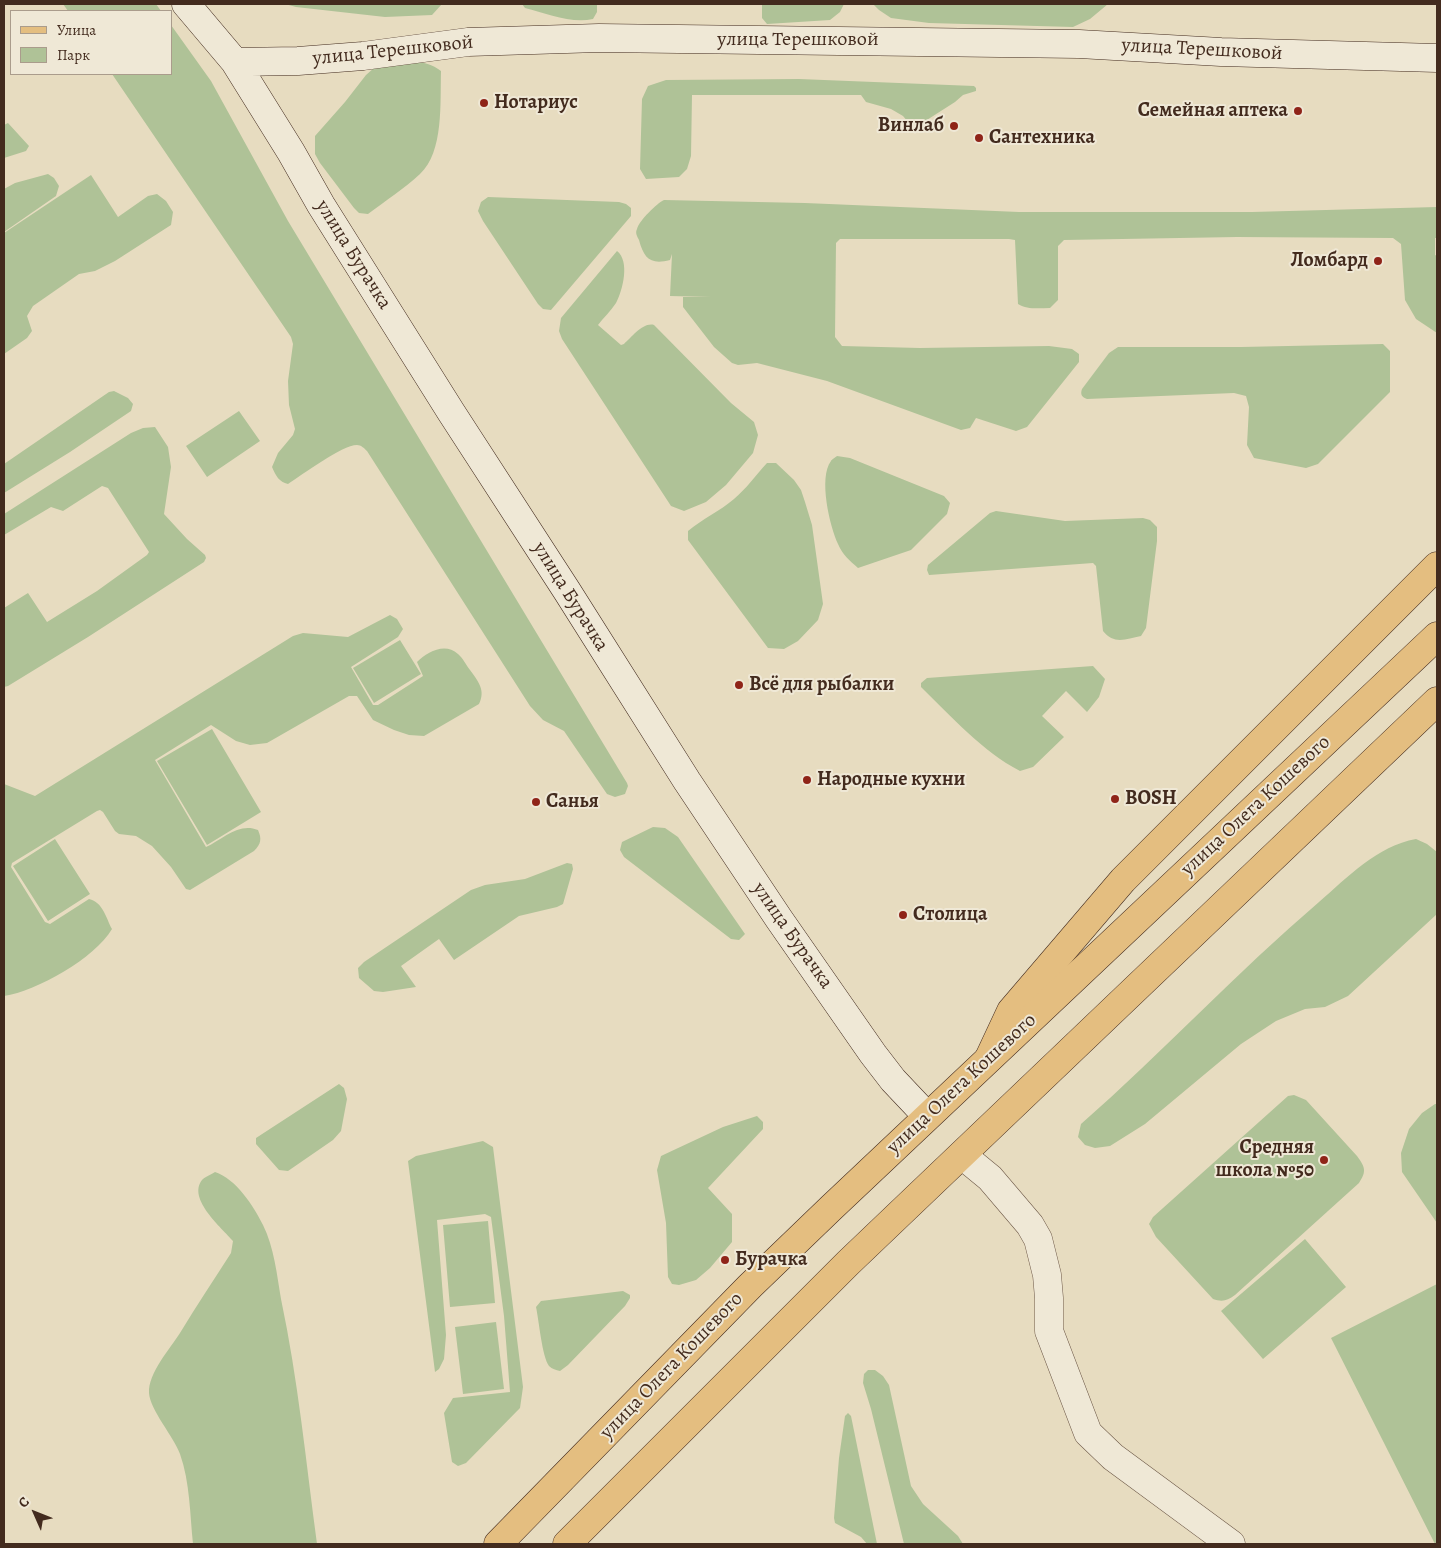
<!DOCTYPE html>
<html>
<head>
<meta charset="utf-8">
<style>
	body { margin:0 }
	#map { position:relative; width:1441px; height:1548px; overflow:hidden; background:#e7dcc0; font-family:Alegreya,serif }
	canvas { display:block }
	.frame { position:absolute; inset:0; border:5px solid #432b1e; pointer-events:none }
	.legend { position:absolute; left:10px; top:10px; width:162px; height:65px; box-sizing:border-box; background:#efe8d6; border:1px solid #aa9c8c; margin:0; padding:6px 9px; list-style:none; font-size:15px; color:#432b1e }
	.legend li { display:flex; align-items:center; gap:10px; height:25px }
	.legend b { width:25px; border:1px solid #aa9c8c }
	.north { position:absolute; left:10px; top:1488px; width:50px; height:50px; -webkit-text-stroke:4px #efe8d6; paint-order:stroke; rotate:314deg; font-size:14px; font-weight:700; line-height:20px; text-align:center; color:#432b1e }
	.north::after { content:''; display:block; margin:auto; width:18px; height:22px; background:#432b1e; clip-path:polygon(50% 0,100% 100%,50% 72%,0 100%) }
</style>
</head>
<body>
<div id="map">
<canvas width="1441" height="1548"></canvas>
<div class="frame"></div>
<ul class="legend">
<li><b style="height:6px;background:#e4be80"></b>Улица</li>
<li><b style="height:14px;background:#afc297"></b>Парк</li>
</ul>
<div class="north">С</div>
</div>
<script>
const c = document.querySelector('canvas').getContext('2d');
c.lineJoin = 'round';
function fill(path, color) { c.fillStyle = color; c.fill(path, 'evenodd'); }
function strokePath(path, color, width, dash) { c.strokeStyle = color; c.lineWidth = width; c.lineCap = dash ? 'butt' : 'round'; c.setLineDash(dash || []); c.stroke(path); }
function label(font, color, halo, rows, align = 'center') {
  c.font = font + ' Alegreya,serif'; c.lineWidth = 4; c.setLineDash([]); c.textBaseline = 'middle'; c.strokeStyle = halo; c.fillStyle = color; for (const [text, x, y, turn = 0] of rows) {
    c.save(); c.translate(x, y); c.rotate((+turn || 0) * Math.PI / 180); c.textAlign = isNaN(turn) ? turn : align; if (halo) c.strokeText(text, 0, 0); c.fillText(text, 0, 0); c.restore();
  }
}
const green = new Path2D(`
	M 63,4 L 156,4 L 161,11 L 68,11 Z
	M 285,4 L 442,4 L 432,15 L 385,17 L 296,7 Z
	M 522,4 L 597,4 L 597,12 L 593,19 C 571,24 546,13 525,8 Z
	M 762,4 L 844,4 L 840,12 L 830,20 L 767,24 L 762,18 Z
	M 873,4 L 1108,4 L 1090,19 L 1073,27 L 929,23 L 891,18 L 879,10 Z
	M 171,25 L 211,81 L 288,221 L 627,783 L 628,786 L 625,794 L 615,797 L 607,794 L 564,731 L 543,720 L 530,706 L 367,451 C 364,448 361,445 357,445 C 342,445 302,475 288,484 C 279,482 276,476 272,467 L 278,453 L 293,435 L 295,429 L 289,405 L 288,381 L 293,344 L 291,337 L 112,74 L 171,74 Z
	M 383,60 C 404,61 424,58 441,71 C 440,102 444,152 420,174 C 404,189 385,201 368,214 L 359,213 L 354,208 L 320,163 L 315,154 L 315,136 L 345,102 L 366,75 Z
	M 799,79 L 974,86 L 976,88 L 976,91 L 963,95 L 955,102 L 919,125 L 908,122 L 903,116 L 891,109 L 866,102 L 861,95 L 692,95 L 691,156 L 687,169 L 679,177 L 646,179 L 640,169 L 642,99 L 648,86 L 666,80 Z
	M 8,123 L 29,146 L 26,151 L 4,158 L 4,125 Z
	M 48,174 L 54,178 L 59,186 L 56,196 L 4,232 L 4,189 L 15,183 Z
	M 91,175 L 118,217 L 148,196 L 157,194 L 166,201 L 173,212 L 171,225 L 115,261 L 95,271 L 79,274 L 33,306 L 27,316 L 32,331 L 27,338 L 4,354 L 4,233 Z
	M 488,197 L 619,202 L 626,204 L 631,208 L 631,216 L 551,310 L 543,309 L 538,304 L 483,221 L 478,211 L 481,202 Z
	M 664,200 L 805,203 L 1019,212 L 1252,212 L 1437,207 L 1437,238 L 1435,238 L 1435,255 L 1437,256 L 1437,333 L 1416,319 L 1405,300 L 1401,244 L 1393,238 L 1237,237 L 1064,240 L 1058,246 L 1058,300 L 1050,308 C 1039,308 1028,310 1018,304 L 1015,240 L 1009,239 L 840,239 L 836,243 L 835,337 L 842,346 L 920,348 L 1049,346 L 1072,349 L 1079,354 L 1079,362 L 1027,427 L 1016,431 L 976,418 L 970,428 L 961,430 L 827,381 L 757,363 L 738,365 L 732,363 L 714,347 L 683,307 L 683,297 L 711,297 L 670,296 L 672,254 L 670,260 C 651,265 644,259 639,240 C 637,236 635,233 637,229 C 639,221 657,203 664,200 Z
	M 617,251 C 630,261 623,290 616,303 C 611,311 603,318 598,325 L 621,345 L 624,344 C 632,337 643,322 654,325 L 731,403 L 754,422 L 758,435 L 753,453 L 726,485 L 706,502 L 684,511 L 671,506 L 562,339 L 559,331 L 561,318 Z
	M 1383,344 L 1390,351 L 1390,392 L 1318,464 L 1306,468 L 1254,458 L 1247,445 L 1249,407 L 1246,396 L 1234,393 L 1087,399 C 1082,397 1080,395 1082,389 L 1109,353 L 1118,347 L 1241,347 Z
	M 114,391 L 128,398 L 133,404 L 131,411 L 70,452 L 4,493 L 4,464 L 109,392 Z
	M 239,411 L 260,441 L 207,477 L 186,446 Z
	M 155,427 L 168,447 L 171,467 L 164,514 L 187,539 L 205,555 L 206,558 L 204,562 L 88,637 L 8,686 L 4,687 L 4,608 L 28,593 L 47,622 L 97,591 L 147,555 L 149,552 L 108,488 L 102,486 L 63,511 L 51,507 L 4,535 L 4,514 L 131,433 L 143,428 Z
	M 837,456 L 850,458 L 944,496 L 950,503 L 947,514 L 911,550 L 858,568 C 850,561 842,554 838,544 C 830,527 818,478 831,461 C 831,460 836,457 837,456 Z
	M 767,463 L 776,463 L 794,480 L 801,490 L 805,502 L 812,525 L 823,604 L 818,620 L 798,641 L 784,649 L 768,648 L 688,540 L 688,531 C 702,519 720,511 734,499 C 746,489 756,475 767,463 Z
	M 996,511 L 1065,521 L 1143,518 L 1150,520 L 1157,527 L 1157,541 L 1146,628 L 1141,636 C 1126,639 1114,645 1103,631 L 1096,566 L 1093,563 L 929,575 L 927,570 L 928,565 L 990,513 Z
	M 390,615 L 397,619 L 403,629 L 398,637 L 351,667 L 373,705 L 378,705 L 423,676 L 417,662 C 427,652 445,642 458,654 C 463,658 466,665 470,670 C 478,681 486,690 479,704 L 424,736 L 409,735 L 394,730 L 373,720 L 357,696 L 349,696 L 267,743 L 250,745 L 236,741 L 211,725 L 155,760 L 206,847 C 223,839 239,822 258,830 C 262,839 261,844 254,851 L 190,890 L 186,889 L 171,867 L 152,846 L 136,836 L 119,834 L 115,831 L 103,812 L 100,810 L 97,811 L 12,863 L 11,867 L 45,922 L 50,924 L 89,899 C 103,902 106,918 112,929 C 95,958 37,991 4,996 L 4,784 L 35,796 L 293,636 L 303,633 L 348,637 Z
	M 400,640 L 421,674 L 374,703 L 353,668 Z
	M 1093,666 L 1105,679 L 1099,697 L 1087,712 L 1066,691 L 1042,716 L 1064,737 L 1033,767 L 1020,771 C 982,751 952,717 921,687 L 921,683 L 927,678 Z
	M 212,729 L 261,812 L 207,845 L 157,761 Z
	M 653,827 L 665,828 L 678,837 L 745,934 L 739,940 L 731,939 L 624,857 L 620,850 L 622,842 Z
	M 55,839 L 90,894 L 48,921 L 13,866 Z
	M 1416,839 L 1427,844 L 1437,852 L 1437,914 L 1348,996 L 1325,1007 L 1305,1009 L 1276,1021 L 1241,1044 L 1145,1124 L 1110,1146 L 1095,1148 L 1085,1145 L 1078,1137 L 1081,1124 C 1163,1052 1237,972 1319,902 C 1348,877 1377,846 1416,839 Z
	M 567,863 L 572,864 L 573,869 L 563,904 L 557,907 L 519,916 L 454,960 L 439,939 L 401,966 L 416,987 L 383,992 L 374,991 L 359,978 L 358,968 L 364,962 L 471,890 L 485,885 L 525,879 Z
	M 339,1084 L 344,1088 L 347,1099 L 341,1131 L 333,1140 L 288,1171 L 279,1170 L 256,1144 L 256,1138 Z
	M 1294,1095 L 1306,1100 L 1357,1156 C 1365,1167 1367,1171 1359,1183 L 1235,1295 C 1227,1301 1222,1302 1213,1299 L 1156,1237 L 1149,1224 L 1153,1217 L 1288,1096 Z
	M 1435,1104 L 1437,1104 L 1437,1223 L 1402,1172 L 1401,1153 L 1409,1129 L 1422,1113 Z
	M 757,1116 L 763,1122 L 763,1129 L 708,1188 L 732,1214 L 732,1242 L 710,1268 L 696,1280 L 679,1285 L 672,1284 L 668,1277 L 666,1223 L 657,1170 L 661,1156 L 723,1127 Z
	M 483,1141 L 493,1147 L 523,1387 L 520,1408 L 466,1463 L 458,1466 L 452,1462 L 444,1413 L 453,1398 L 510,1392 L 504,1316 L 491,1217 L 485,1214 L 437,1220 L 446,1335 L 444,1359 L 439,1369 L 435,1372 L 408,1161 L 416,1156 Z
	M 215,1172 C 236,1179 253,1205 263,1225 C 274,1247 277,1275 281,1299 C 298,1379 306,1462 317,1544 L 193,1544 C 190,1515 190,1482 180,1454 C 174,1437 150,1410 149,1393 C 148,1373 170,1349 180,1333 C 196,1306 214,1280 231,1253 L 233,1241 C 222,1228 187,1199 202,1180 C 204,1177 211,1175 215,1172 Z
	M 488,1221 L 495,1303 L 450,1307 L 443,1225 Z
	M 1305,1239 L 1346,1287 L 1263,1359 L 1221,1311 Z
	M 1437,1284 L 1437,1544 L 1435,1544 L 1331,1338 Z
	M 623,1291 L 630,1295 L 630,1298 L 625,1306 L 568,1365 L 560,1371 C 556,1370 552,1369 549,1366 C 542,1356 539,1321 536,1307 L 541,1301 Z
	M 496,1322 L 504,1389 L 463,1394 L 455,1327 Z
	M 868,1370 L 875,1370 L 883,1376 L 889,1385 L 911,1486 L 923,1504 L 958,1536 L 963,1544 L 904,1544 L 871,1409 L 863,1383 L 864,1374 Z
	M 848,1413 L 851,1416 L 877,1544 L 867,1544 L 861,1537 L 835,1523 L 834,1518 L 839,1458 L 845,1416 Z`);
const street = new Path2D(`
	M 962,1155 L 990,1178 L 1030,1225 L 1038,1239 L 1047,1275 L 1049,1298 L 1049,1331 L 1088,1433 L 1113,1457 L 1231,1544`);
const secondary = new Path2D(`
	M 186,4 L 235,62 L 291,152 L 321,205 L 451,412 L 567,591 L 687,781 L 779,919 L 873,1054 L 893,1080 L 927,1116
	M 235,62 L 298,61 L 363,56 L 468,42 L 599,38 L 1079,44 L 1221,52 L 1437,58`);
const primary = new Path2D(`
	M 989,1058 L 1011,1011 L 1123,880 L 1437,566`);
const highway = new Path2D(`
	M 498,1544 L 750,1286 L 831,1208 L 1437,636
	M 567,1544 L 848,1263 L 1437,701`);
const markers = [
	[484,103,5,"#8f2418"],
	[1298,111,5,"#8f2418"],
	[954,126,5,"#8f2418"],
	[979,138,5,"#8f2418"],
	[1378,261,5,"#8f2418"],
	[739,685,5,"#8f2418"],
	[807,780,5,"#8f2418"],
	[1115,799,5,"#8f2418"],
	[536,802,5,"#8f2418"],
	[903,915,5,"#8f2418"],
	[1324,1160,5,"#8f2418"],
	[725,1260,5,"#8f2418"]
];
const streetNames = [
	["улица Терешковой",798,40],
	["улица Терешковой",1202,50,3],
	["улица Терешковой",393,51,-6],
	["улица Бурачка",353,255,58],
	["улица Бурачка",570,597,58],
	["улица Олега Кошевого",1256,806,-43],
	["улица Бурачка",792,936,55],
	["улица Олега Кошевого",962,1084,-43],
	["улица Олега Кошевого",672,1366,-46]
];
const poiNames = [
	["Нотариус",494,103],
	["Семейная аптека",1288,111,"right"],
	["Винлаб",944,126,"right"],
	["Сантехника",989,138],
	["Ломбард",1368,261,"right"],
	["Всё для рыбалки",749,685],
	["Народные кухни",817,780],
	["BOSH",1125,799],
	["Санья",546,802],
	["Столица",913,915],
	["Средняя",1314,1148,"right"],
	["школа №50",1314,1171,"right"],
	["Бурачка",735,1260]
];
fill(green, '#afc297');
strokePath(street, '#6c5746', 29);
strokePath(secondary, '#432b1e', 29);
strokePath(primary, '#432b1e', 29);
strokePath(highway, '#432b1e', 29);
strokePath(street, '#efe8d6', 28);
strokePath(secondary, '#efe8d6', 28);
strokePath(primary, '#e4be80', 28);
strokePath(highway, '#e4be80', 28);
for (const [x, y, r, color] of markers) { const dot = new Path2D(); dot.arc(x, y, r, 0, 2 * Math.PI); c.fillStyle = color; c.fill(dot); strokePath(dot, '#efe8d6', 2); }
label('20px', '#432b1e', '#efe8d6', streetNames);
label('bold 20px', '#432b1e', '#efe8d6', poiNames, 'left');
</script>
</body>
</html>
